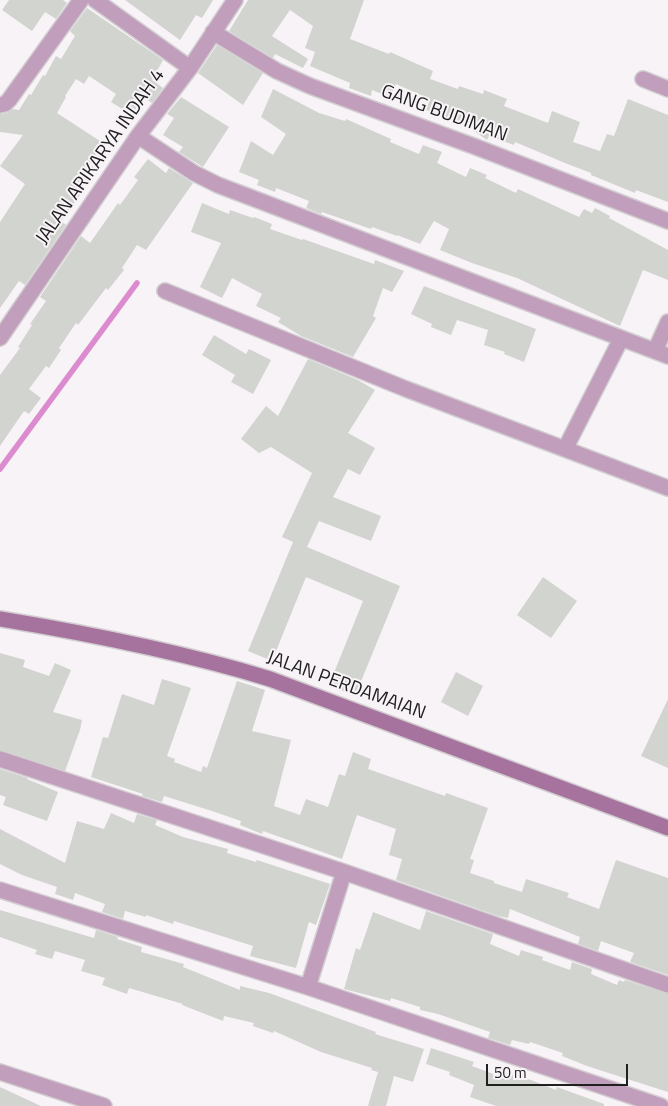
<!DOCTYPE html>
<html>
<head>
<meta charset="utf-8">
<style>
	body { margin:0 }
	#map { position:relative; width:668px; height:1106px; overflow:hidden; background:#f8f3f7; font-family:"Titillium Web",sans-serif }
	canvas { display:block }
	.scale { position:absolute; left:486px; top:1064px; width:142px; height:22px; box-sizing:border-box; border:2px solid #212021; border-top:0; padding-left:6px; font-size:15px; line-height:18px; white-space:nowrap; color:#212021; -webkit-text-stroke:4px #f8f3f7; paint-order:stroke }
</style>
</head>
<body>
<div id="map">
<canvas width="668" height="1106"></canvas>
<div class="scale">50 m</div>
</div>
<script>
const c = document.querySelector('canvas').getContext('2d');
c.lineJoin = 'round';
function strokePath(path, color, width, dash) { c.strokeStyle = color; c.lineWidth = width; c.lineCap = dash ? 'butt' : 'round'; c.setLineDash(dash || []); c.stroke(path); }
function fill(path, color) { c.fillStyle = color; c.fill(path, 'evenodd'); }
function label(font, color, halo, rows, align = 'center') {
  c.font = font + ' "Titillium Web",sans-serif'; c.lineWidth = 4; c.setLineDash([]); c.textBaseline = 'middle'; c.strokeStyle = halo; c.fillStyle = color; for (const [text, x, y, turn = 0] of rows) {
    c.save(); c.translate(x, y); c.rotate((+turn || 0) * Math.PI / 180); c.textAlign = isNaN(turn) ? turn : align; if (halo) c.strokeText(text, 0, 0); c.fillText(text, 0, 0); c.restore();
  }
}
const stream = new Path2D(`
	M 0,469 L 137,283`);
const building = new Path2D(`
	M 9,0 L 63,0 L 67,3 L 56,19 L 45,12 L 32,31 L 2,10 Z
	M 125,0 L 213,0 L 202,18 L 196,15 L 180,40 Z
	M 248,0 L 364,0 L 350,39 L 389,54 L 390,52 L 433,71 L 430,79 L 458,89 L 459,86 L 483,94 L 484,90 L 507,99 L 504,106 L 548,123 L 552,111 L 580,122 L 573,142 L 600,151 L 607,134 L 614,136 L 628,99 L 668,115 L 668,202 L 636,190 L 635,193 L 591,175 L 591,173 L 565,163 L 515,142 L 514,145 L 489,136 L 487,140 L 464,124 L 426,110 L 430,99 L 396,84 L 390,97 L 372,90 L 371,96 L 349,88 L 350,83 L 310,66 L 315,52 L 305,48 L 313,26 L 290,10 L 272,36 L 308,59 L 303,68 L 275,54 L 273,58 L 229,31 Z
	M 87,8 L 163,60 L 152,80 L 163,88 L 152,103 L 143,97 L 132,115 L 111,102 L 116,94 L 89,76 L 84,84 L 76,79 L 65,96 L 66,97 L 57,113 L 103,143 L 89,165 L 94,167 L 79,190 L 82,192 L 61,221 L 66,225 L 25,285 L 19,281 L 0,308 L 0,222 L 25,184 L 0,166 L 23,135 L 0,132 L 0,114 L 7,113 L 13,109 L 19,110 L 29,94 L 31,95 L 43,75 L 45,76 L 56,56 L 61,59 L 75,36 L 70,31 Z
	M 217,45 L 263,73 L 243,105 L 198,73 Z
	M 273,89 L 319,113 L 345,121 L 346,119 L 391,139 L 390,142 L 419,154 L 423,145 L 442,152 L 437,163 L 466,177 L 470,168 L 487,175 L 485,178 L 516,193 L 518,189 L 579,217 L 584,209 L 592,213 L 595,208 L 610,216 L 609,218 L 668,250 L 668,280 L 643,270 L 620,326 L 517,278 L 472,263 L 440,250 L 449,229 L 434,221 L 420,244 L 397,235 L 397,236 L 372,227 L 371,229 L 322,212 L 321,214 L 306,208 L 309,201 L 276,188 L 275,192 L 257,185 L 259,180 L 239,172 L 251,141 L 273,155 L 286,134 L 261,117 Z
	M 181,97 L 229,127 L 203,167 L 179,152 L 183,147 L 163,135 L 174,118 L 167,114 Z
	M 148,159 L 166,173 L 169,168 L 193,183 L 146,250 L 137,245 L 122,268 L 124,270 L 108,290 L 106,288 L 78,325 L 76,323 L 59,348 L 61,350 L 49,368 L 46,366 L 29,389 L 41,398 L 29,414 L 24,411 L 0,446 L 0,375 L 20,348 L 18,347 L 32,325 L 30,324 L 46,301 L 40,297 L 81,236 L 90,243 L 118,203 L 120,205 L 138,180 L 134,177 Z
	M 202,203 L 229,214 L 230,210 L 253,218 L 254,217 L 272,224 L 270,229 L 302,240 L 303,239 L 374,264 L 375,260 L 404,271 L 392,292 L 383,288 L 373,316 L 376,318 L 353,357 L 301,336 L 278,322 L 281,318 L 256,306 L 262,294 L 232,278 L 222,298 L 200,287 L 221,243 L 191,232 Z
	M 424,286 L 536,329 L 524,362 L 504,354 L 505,352 L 484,345 L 488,330 L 457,320 L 451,335 L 431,327 L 432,324 L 411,314 Z
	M 214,335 L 246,354 L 249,349 L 271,360 L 253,394 L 231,382 L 235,375 L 202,355 Z
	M 308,359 L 358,380 L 375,390 L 348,433 L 375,448 L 360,475 L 348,469 L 333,497 L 381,516 L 371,541 L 319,521 L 307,547 L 400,586 L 355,696 L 329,685 L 363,601 L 306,577 L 272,661 L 248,651 L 293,542 L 282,537 L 312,473 L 271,447 L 259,453 L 241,439 L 266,406 L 278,416 Z
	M 543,577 L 577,601 L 551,638 L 517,615 Z
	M 0,653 L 25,660 L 23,667 L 49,676 L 55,663 L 71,670 L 53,712 L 82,720 L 80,730 L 65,771 L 0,750 Z
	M 456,672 L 483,686 L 468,716 L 441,702 Z
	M 162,679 L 191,688 L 167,756 L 175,759 L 174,762 L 201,772 L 203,766 L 207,768 L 237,681 L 265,690 L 252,731 L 291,740 L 274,806 L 300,815 L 306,799 L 328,807 L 339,774 L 345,776 L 353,752 L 371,759 L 368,769 L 445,796 L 446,793 L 488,808 L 470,859 L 474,860 L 470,873 L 494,881 L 494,883 L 522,892 L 526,879 L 569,893 L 567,897 L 599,909 L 616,860 L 668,878 L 668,975 L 630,962 L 634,953 L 601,941 L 598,951 L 578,944 L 580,937 L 510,909 L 508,918 L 498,916 L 396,880 L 402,859 L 389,855 L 396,829 L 357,815 L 342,859 L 263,831 L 262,834 L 240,825 L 241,821 L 212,811 L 164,796 L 162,802 L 142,796 L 143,794 L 91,777 L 103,737 L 108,738 L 122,694 L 154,705 Z
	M 668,699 L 668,768 L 641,756 Z
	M 0,769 L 28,778 L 27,779 L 58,792 L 47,821 L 3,805 L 6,797 L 0,795 Z
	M 111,813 L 134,823 L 137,814 L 157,820 L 155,825 L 183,837 L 228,849 L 227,853 L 256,862 L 257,860 L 330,884 L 316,925 L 309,922 L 296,968 L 250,956 L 253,946 L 174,921 L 173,924 L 146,915 L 146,917 L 125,911 L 123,919 L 102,912 L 105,904 L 75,893 L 73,900 L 55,894 L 57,887 L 22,875 L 0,864 L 0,829 L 65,863 L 77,821 L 104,829 Z
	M 0,910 L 94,938 L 96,930 L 118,937 L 117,939 L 142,947 L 141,952 L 184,964 L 183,967 L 240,990 L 240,986 L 269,993 L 376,1032 L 375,1034 L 424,1049 L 413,1082 L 394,1076 L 386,1106 L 368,1106 L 378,1072 L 371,1070 L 372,1068 L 321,1052 L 274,1031 L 273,1033 L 253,1026 L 254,1023 L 224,1016 L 223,1021 L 182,1005 L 183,1004 L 129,988 L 127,994 L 102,985 L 105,978 L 81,971 L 85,960 L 55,951 L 52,959 L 35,954 L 37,950 L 0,937 Z
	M 426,911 L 493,934 L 490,944 L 519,956 L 521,950 L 543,957 L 542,960 L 570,970 L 572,962 L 592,969 L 591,974 L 617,985 L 619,980 L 624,982 L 625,980 L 668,994 L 668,1092 L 587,1066 L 562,1056 L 563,1053 L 530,1042 L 529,1044 L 512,1040 L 510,1045 L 488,1038 L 490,1032 L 438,1014 L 420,1010 L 420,1007 L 391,998 L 390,1001 L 344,989 L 356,948 L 360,950 L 373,912 L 420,930 Z
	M 431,1048 L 474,1062 L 472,1066 L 504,1078 L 505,1073 L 531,1080 L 556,1090 L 557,1087 L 604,1104 L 604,1106 L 496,1106 L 470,1097 L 474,1085 L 449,1075 L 450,1072 L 426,1064 Z
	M 0,1087 L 41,1106 L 0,1106 Z`);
const street = new Path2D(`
	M 95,0 L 190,68
	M 213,32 L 277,71 L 310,86 L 476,147 L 668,221
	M 643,79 L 668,89
	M 0,105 L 5,104 L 9,100 L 81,0
	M 138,136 L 194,173 L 218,185 L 668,356
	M 165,291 L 406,389 L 668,488
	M 0,338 L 138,136 L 190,68 L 235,0
	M 655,351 L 668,322
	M 565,449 L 621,339
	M 0,759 L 344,872 L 668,985
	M 0,890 L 308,987 L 661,1106
	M 308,987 L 344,872
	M 0,1072 L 104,1106`);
const secondary = new Path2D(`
	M 0,619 C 91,634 182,652 270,679 L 668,828`);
const streetNames = [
	["GANG BUDIMAN",444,114,20],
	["JALAN ARIKARYA INDAH 4",101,157,-55],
	["JALAN PERDAMAIAN",346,686,20]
];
strokePath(stream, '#db8bce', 5.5);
fill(building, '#d2d4d0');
strokePath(street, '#d1cdd0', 18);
strokePath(secondary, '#d1cdd0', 18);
strokePath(street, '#c19ebb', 15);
strokePath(secondary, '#a6739e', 15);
label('19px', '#212021', '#f8f3f7', streetNames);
</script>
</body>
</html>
